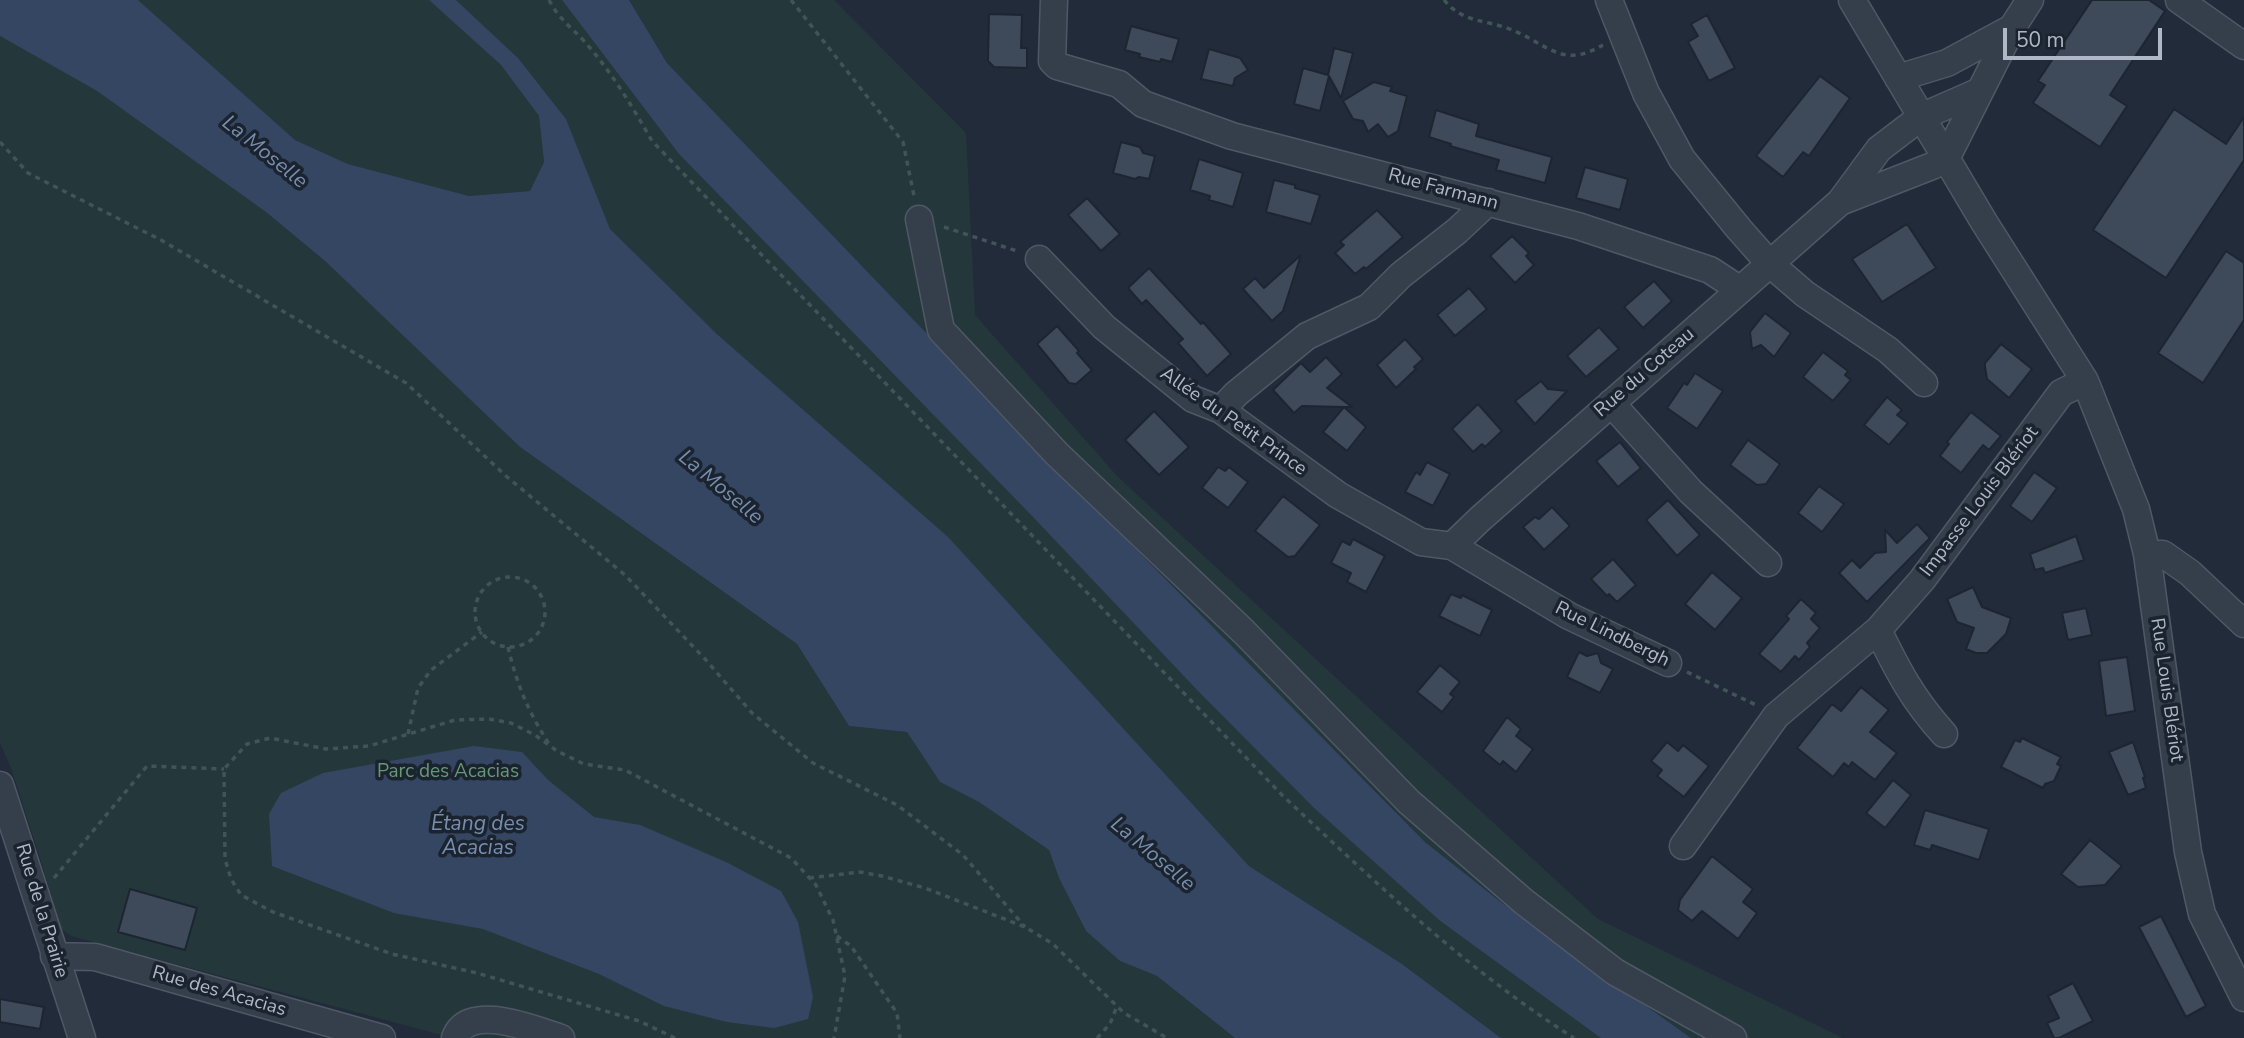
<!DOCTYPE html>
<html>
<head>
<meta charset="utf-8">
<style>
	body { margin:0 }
	#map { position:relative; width:2244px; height:1038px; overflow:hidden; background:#222b3a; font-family:"Nunito Sans",sans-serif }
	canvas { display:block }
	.scale { position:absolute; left:2003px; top:28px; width:159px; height:32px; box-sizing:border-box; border:4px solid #b0b8c7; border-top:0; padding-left:9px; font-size:21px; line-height:24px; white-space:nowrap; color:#b0b8c7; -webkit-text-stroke:5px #1b232f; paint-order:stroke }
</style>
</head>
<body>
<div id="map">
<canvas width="2244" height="1038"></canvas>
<div class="scale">50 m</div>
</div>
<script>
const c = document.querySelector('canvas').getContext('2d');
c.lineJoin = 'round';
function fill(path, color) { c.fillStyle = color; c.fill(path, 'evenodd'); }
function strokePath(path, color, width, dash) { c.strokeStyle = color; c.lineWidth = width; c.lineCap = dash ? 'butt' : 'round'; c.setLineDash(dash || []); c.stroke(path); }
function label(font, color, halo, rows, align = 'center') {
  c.font = font + ' "Nunito Sans",sans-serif'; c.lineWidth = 7; c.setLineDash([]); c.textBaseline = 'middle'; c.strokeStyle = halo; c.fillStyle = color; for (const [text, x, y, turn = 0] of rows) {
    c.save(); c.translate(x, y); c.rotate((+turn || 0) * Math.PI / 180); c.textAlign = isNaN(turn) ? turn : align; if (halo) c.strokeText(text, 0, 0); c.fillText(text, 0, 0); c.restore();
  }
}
const green = new Path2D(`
	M 138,0 L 429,0 L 501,65 L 539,116 L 544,162 L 530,191 L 469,196 L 348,164 L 295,140 Z
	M 456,0 L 562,0 L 679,154 L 1032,516 L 1198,691 L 1314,808 L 1439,920 L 1605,1038 L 1501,1038 L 1402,964 L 1249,866 L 948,538 L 718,335 L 610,229 L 566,119 L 518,58 Z
	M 629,0 L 834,0 L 966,133 L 975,315 L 1118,477 L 1598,919 L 1843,1038 L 1691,1038 L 1502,903 L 1425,842 L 1053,465 L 667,63 Z
	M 0,36 L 97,91 L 266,212 L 325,261 L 520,447 L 797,644 L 849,726 L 907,732 L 940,782 L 979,802 L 1049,850 L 1059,878 L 1086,931 L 1120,961 L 1157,976 L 1235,1038 L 453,1038 L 71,936 L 59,927 L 43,867 L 11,768 L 0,743 Z`);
const water = new Path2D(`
	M 0,0 L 138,0 L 295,140 L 348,164 L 469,196 L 530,191 L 544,162 L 539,116 L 501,65 L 429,0 L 456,0 L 518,58 L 566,119 L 610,229 L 718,335 L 948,537 L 1249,866 L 1402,964 L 1501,1038 L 1235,1038 L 1157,976 L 1120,961 L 1086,931 L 1059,878 L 1049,850 L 979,802 L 940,782 L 907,732 L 849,726 L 797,644 L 520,447 L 325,261 L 266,212 L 97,91 L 0,36 Z
	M 562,0 L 629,0 L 667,63 L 1053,465 L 1425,842 L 1502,903 L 1691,1038 L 1601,1038 L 1439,920 L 1314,808 L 1198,691 L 1032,516 L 679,154 Z
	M 474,746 L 522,752 L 548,780 L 594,817 L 640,825 L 726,862 L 781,891 L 798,922 L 813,997 L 808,1019 L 774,1028 L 727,1022 L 664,1006 L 599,974 L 483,929 L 394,913 L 272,866 L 269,814 L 281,793 L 323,773 Z`);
const building = new Path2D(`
	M 2092,0 L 2149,0 L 2165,11 L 2110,95 L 2127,106 L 2100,147 L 2033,103 L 2045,85 L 2038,81 Z
	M 989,14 L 1022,15 L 1021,48 L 1027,48 L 1027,68 L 994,67 L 988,61 Z
	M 1707,15 L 1735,68 L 1709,81 L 1688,42 L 1698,36 L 1691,24 Z
	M 1131,26 L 1179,39 L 1172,62 L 1161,59 L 1160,62 L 1139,57 L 1140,54 L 1125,50 Z
	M 1334,48 L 1353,53 L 1341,98 L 1329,76 L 1320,111 L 1294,104 L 1303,68 L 1328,75 Z
	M 1209,49 L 1240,58 L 1248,70 L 1235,78 L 1233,86 L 1201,79 Z
	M 1820,76 L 1850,98 L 1809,156 L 1803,152 L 1783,177 L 1756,156 Z
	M 1374,82 L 1392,87 L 1390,91 L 1407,96 L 1398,131 L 1388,137 L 1378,124 L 1368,132 L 1363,121 L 1353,119 L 1343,101 Z
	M 2174,109 L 2226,144 L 2244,117 L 2244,160 L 2166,278 L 2093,230 Z
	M 1436,110 L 1479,124 L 1476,136 L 1552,157 L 1545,183 L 1496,170 L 1499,160 L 1450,146 L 1451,144 L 1429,137 Z
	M 1121,142 L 1140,147 L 1143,153 L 1155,156 L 1149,179 L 1139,177 L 1135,179 L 1113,173 Z
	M 1199,159 L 1243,173 L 1233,207 L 1209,200 L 1210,196 L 1190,190 Z
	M 1585,167 L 1628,179 L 1620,210 L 1576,198 Z
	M 1274,180 L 1295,185 L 1295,188 L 1320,195 L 1311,224 L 1266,212 Z
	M 1087,198 L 1120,234 L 1101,251 L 1068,215 Z
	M 1377,210 L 1403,237 L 1366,269 L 1364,267 L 1355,274 L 1335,253 L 1344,245 L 1340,242 Z
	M 1907,224 L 1936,268 L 1882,302 L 1852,259 Z
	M 1512,236 L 1529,253 L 1526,256 L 1534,265 L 1515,283 L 1490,256 Z
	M 2226,251 L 2244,263 L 2244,320 L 2203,383 L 2158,353 Z
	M 1301,255 L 1283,311 L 1272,321 L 1243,289 L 1255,278 L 1264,288 Z
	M 1149,268 L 1201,324 L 1203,322 L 1231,354 L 1207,376 L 1178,343 L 1183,339 L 1146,300 L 1142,304 L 1128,288 Z
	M 1654,281 L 1672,301 L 1643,328 L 1624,307 Z
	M 1469,288 L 1487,309 L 1455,336 L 1437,315 Z
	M 1765,313 L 1791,333 L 1774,357 L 1761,345 L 1752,349 L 1750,332 Z
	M 1057,326 L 1079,351 L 1077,353 L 1092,370 L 1076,384 L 1069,383 L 1037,344 Z
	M 1599,327 L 1619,349 L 1586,377 L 1567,356 Z
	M 1405,339 L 1423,359 L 1414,367 L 1416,369 L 1396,388 L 1377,365 Z
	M 2001,344 L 2032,369 L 2009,398 L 1987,379 L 1985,367 L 1985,363 Z
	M 1823,352 L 1848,371 L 1845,375 L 1851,380 L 1833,401 L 1803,377 Z
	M 1326,357 L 1342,374 L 1327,388 L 1352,407 L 1344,407 L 1366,427 L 1347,451 L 1323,432 L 1344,407 L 1302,406 L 1294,413 L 1273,390 L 1301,363 L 1310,372 Z
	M 1695,373 L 1723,391 L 1697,429 L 1667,408 L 1684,383 L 1687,385 Z
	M 1541,381 L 1548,389 L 1567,391 L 1535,424 L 1515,401 Z
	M 1887,397 L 1902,410 L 1897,415 L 1908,423 L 1889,445 L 1864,425 Z
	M 1478,404 L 1502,431 L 1485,447 L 1482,444 L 1473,452 L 1452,429 Z
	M 1154,411 L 1189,447 L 1159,475 L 1125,440 Z
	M 1971,412 L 2001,436 L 1989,450 L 1983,445 L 1961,473 L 1940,456 L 1949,444 L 1947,442 Z
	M 1748,440 L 1780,464 L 1766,484 L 1757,485 L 1730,465 Z
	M 1620,442 L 1641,468 L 1618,487 L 1596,461 Z
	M 1427,462 L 1450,474 L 1433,506 L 1405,492 L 1416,472 L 1420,475 Z
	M 1218,467 L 1225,471 L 1229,467 L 1248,482 L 1228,508 L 1202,488 Z
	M 2034,472 L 2057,488 L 2032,522 L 2010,506 Z
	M 1819,486 L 1844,504 L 1822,532 L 1798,513 Z
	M 1283,496 L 1320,525 L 1295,556 L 1288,557 L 1255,531 Z
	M 1668,500 L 1700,535 L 1677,556 L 1646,520 Z
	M 1552,507 L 1570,526 L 1544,550 L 1523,527 L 1535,517 L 1539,519 Z
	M 1917,524 L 1930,538 L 1867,602 L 1839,573 L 1852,560 L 1860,568 L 1875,553 L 1886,552 L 1885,530 L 1897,543 Z
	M 2076,536 L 2084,560 L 2045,573 L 2043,568 L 2035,570 L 2030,554 Z
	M 1353,539 L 1385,556 L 1366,592 L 1347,582 L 1351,573 L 1331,563 L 1342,541 L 1350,545 Z
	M 1613,559 L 1636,585 L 1617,602 L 1609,594 L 1607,596 L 1591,579 Z
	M 1712,572 L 1742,598 L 1715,630 L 1685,604 Z
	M 1973,587 L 1982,607 L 2011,618 L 2006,634 L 1987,653 L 1976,653 L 1966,649 L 1974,628 L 1957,622 L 1947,599 Z
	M 1451,594 L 1461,598 L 1462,595 L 1492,610 L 1480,636 L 1439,616 Z
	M 1801,599 L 1816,613 L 1811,619 L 1820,628 L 1807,643 L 1810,647 L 1799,660 L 1795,656 L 1781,672 L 1759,654 L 1789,619 L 1786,616 Z
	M 2086,608 L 2092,635 L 2068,640 L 2062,613 Z
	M 1579,652 L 1587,656 L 1598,653 L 1601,663 L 1613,669 L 1600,693 L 1567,677 Z
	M 2127,657 L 2135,711 L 2106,716 L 2099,661 Z
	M 1440,665 L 1460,682 L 1450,694 L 1454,697 L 1442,712 L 1417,692 Z
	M 1861,687 L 1889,710 L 1870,732 L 1897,753 L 1875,780 L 1852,762 L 1849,767 L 1844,763 L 1833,777 L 1797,748 L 1832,704 L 1841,711 Z
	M 1507,717 L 1521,729 L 1516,736 L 1533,749 L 1516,772 L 1503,761 L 1500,765 L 1483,751 Z
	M 2022,738 L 2061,757 L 2057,764 L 2061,766 L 2054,781 L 2045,784 L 2043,788 L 2001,767 L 2015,740 L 2020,742 Z
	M 1667,742 L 1678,751 L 1683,745 L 1709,766 L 1684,797 L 1657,776 L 1662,770 L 1651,761 Z
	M 2133,742 L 2145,777 L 2143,778 L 2146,788 L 2128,795 L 2109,752 Z
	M 1893,780 L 1911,795 L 1885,828 L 1866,813 Z
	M 1925,810 L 1989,829 L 1979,860 L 1932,845 L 1930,850 L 1914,845 Z
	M 2090,840 L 2122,866 L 2105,885 L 2078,887 L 2061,874 Z
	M 1712,856 L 1753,889 L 1743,902 L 1757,913 L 1738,939 L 1702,911 L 1692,921 L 1678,910 L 1680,900 Z
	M 130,889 L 197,908 L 185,950 L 118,932 Z
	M 2161,916 L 2206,1006 L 2186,1017 L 2139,927 Z
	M 2073,983 L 2093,1021 L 2059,1038 L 2054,1038 L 2047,1023 L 2059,1018 L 2048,996 Z
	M 0,999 L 44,1007 L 40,1029 L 0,1022 Z`);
const path = new Path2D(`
	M 549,0 C 559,19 570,26 584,41 C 611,71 632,106 652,141 L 1283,796 C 1375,882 1467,970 1574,1038
	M 791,0 L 903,142 L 914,196
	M 1444,0 C 1464,24 1486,19 1512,30 C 1529,36 1544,49 1562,54 C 1578,58 1590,52 1603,45
	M 0,142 L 28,173 L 161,240 L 406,383 L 506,476 L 625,575 L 705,659 L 752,713 L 813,763 L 897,805 L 963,855 L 1025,927
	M 944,227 L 1020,252
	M475 612a35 35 0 1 1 70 0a35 35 0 1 1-70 0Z
	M 508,647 C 517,685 528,711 549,744
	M 1687,672 L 1756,705
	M 408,734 L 418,688 L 431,670 L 482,632
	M 54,878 L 147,766 L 224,769
	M 809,878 L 860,872 L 882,876 L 925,888 L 1025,927 L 1053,944 L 1124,1013 L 1167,1038
	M 837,936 L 851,946 L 897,1013 L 900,1038
	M 675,1038 L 639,1021 L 477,973 L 392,954 L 273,912 L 241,895 L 231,879 L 225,859 L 224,769 L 247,744 L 270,738 L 326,749 L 369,746 L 455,720 L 489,719 L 511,723 L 535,735 L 557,751 L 584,764 L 625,770 L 791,858 L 816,885 L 833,920 L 845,976 L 834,1038
	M 1097,1038 L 1110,1024 L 1117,1006`);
const minor = new Path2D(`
	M 1054,0 L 1052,61 L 1057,66 L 1119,84 L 1143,104 L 1232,136 L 1578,226 L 1710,270 L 1739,289
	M 1609,0 L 1646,93 L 1682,159 L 1739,229 L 1769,263 L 1805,294 L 1888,350 L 1924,383
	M 1852,0 L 1984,222 L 2085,381 L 2136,509 L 2147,554 L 2188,852 L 2202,914 L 2244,998
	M 2179,0 L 2244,46
	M 1898,78 L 1947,63 L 2012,28
	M 1946,159 L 2012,28 L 2030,0
	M 1840,202 L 1932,166 L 1946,159
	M 919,219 L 941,330 L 1057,454 L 1244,632 L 1409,802 L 1523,901 L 1615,972 L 1733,1038
	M 1039,259 L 1104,327 L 1193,399 L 1221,410 L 1338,495 L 1421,542 L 1452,546 L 1569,616 L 1668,663
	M 1611,403 L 1691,492 L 1768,563
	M 1221,410 L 1236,394 L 1307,336 L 1369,307 L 1401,275 L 1457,231 L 1488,202
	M 1452,546 L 1480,519 L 1840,202 L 1879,149 L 1921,117 L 1978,92
	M 2147,554 L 2163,554 L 2190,573 L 2244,624
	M 1878,630 C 1898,671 1913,700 1944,734
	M 0,785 L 82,1038
	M 1683,846 L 1776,716 L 1878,630 L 1922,580 L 2061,393 L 2085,381
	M 54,956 L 95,957 L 382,1038
	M 455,1038 C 468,1001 535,1030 561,1038`);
const streetNames = [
	["Rue Farmann",1443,190,15],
	["Rue du Coteau",1645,373,-41],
	["Allée du Petit Prince",1233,422,35],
	["Impasse Louis Blériot",1980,502,-53],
	["Rue Lindbergh",1612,635,26],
	["Rue Louis Blériot",2166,690,82],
	["Rue de la Prairie",41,911,73],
	["Rue des Acacias",219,992,16]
];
const parkNames = [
	["Parc des Acacias",448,772]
];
const waterNames = [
	["La Moselle",264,153,39],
	["La Moselle",720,488,40],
	["Étang des",478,825],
	["Acacias",478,849],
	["La Moselle",1152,855,40]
];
fill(green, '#24383b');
fill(water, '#354662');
fill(building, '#3e495a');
strokePath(building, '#1d2531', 2);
strokePath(minor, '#505865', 29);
strokePath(path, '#415559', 3.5, [5, 5]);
strokePath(minor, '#353e4b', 26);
label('19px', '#b0b8c7', '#1b232f', streetNames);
label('19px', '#679874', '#1b232f', parkNames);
label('italic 21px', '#788eaf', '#1b232f', waterNames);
</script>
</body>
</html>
